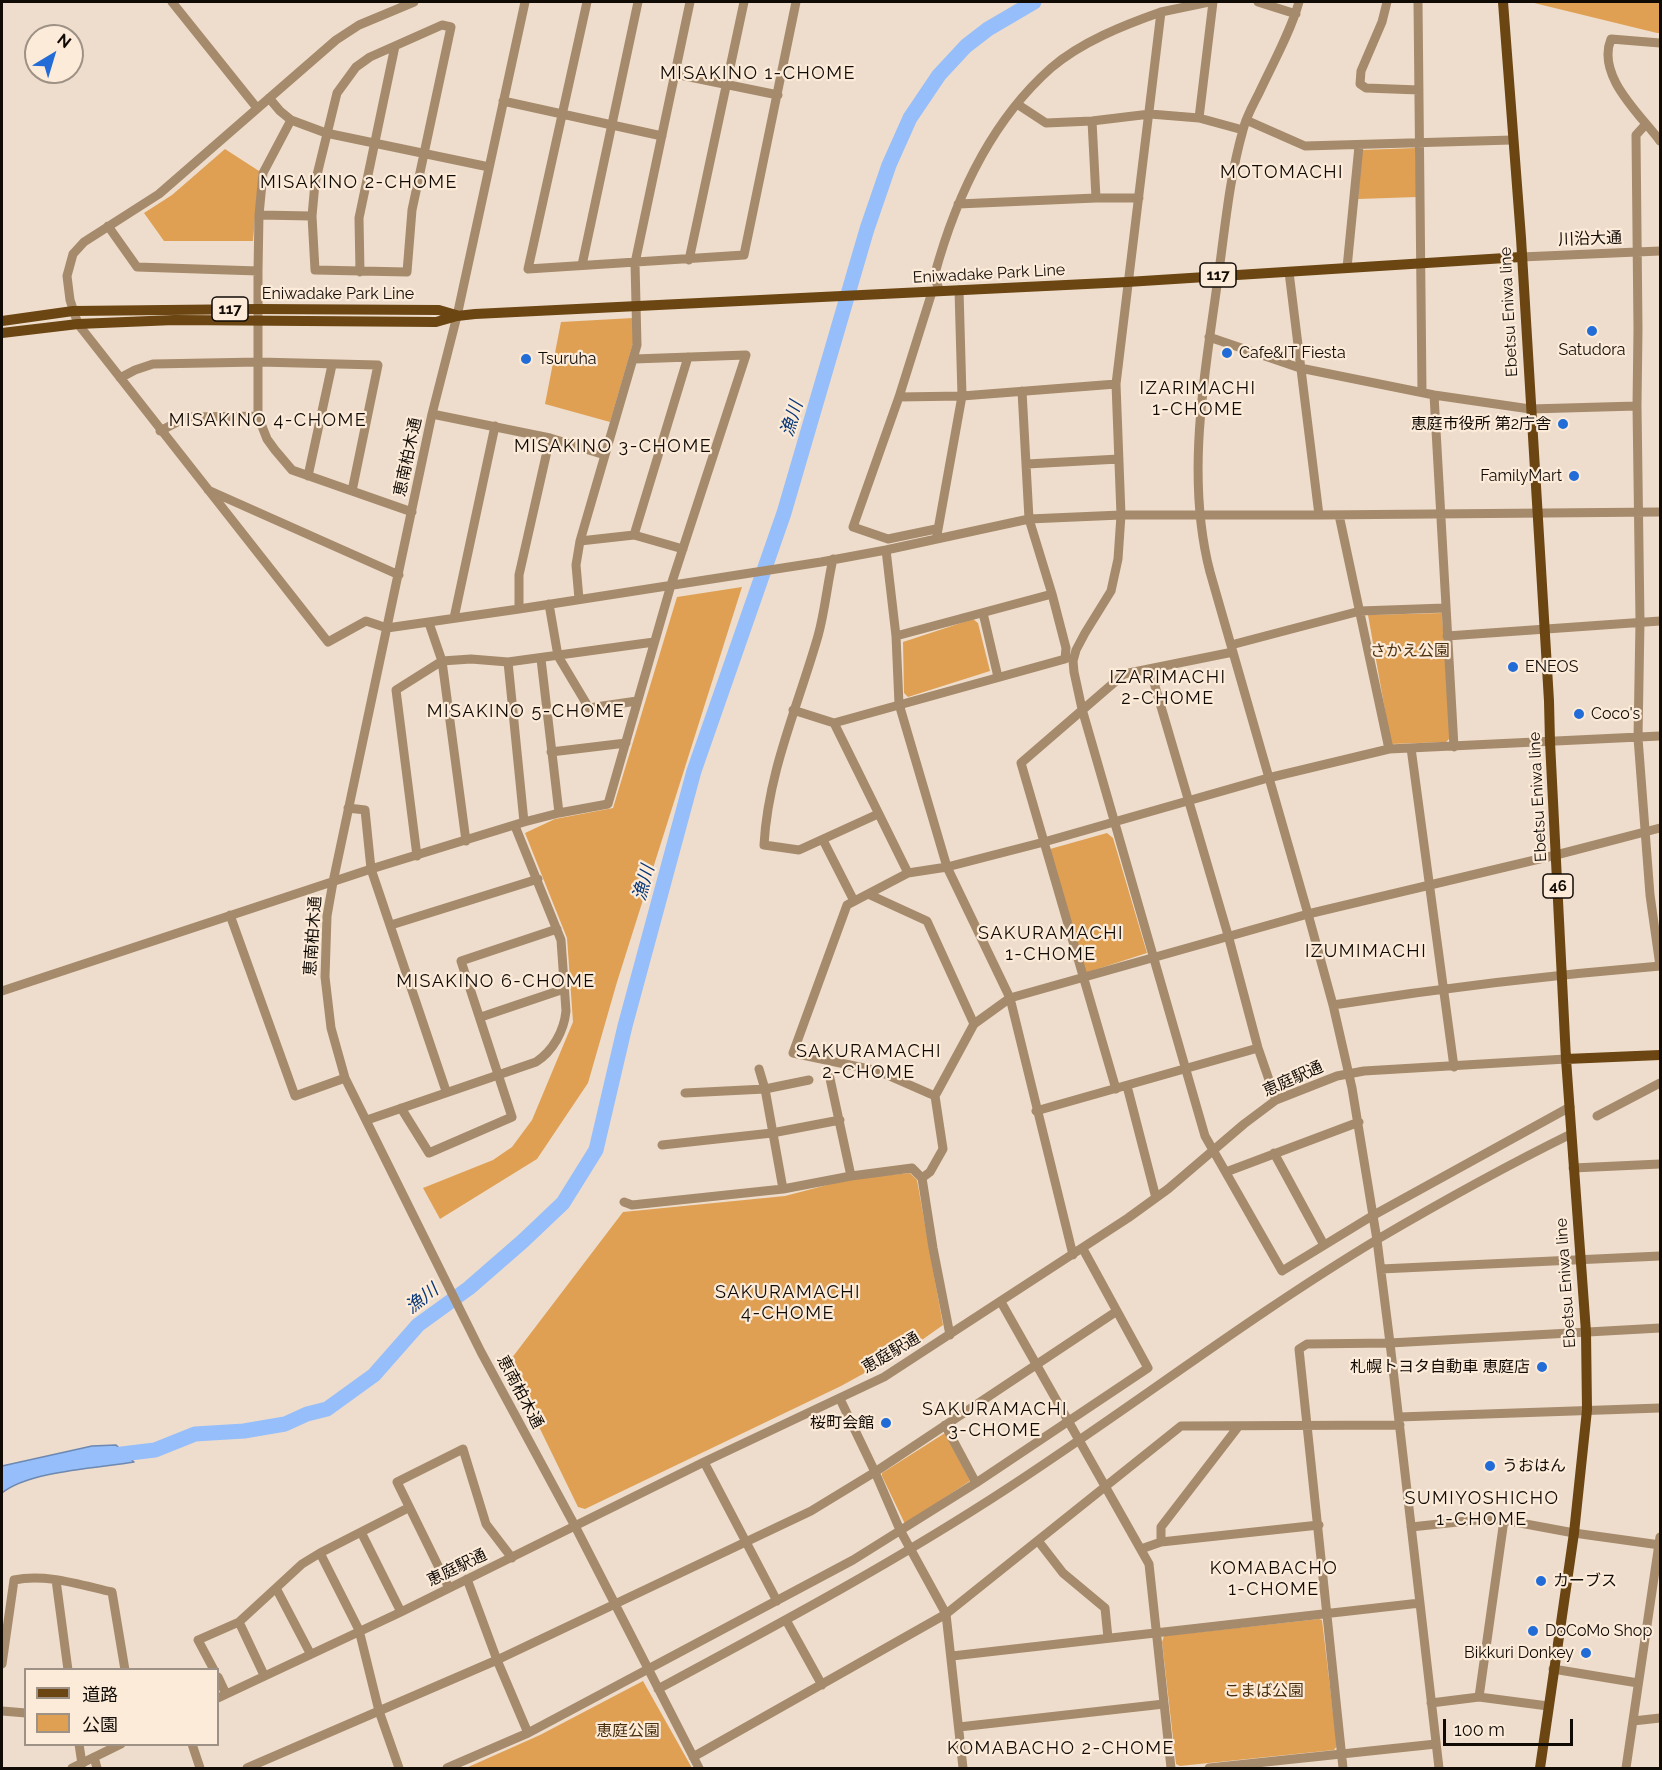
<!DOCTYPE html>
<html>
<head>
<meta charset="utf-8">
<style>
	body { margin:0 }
	#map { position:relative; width:1662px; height:1770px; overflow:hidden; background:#edc; font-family:Raleway,"Noto Sans JP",sans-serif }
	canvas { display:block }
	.frame { position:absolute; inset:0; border:3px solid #110b06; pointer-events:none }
	.legend { position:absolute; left:24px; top:1668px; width:195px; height:78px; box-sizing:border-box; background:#fcebd9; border:2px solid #9e9185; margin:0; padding:8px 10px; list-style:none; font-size:18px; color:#110b06 }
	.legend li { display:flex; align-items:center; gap:12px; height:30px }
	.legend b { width:30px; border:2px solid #9e9185 }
	.north { position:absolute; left:24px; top:24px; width:60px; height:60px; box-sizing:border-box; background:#fcebd9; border:2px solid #9e9185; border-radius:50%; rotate:38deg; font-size:16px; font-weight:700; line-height:24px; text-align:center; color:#110b06 }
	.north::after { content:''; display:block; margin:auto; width:21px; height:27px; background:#216cd7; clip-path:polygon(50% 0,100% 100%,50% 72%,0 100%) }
	.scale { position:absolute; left:1443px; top:1719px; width:130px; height:27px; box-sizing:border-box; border:3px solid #110b06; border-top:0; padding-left:8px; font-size:18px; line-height:21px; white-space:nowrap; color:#110b06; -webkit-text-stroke:4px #fcebd9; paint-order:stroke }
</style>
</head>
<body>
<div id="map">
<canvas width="1662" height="1770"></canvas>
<div class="frame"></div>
<ul class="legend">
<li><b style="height:8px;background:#6b4512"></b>道路</li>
<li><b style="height:16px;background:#dfa054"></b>公園</li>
</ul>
<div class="north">N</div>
<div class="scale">100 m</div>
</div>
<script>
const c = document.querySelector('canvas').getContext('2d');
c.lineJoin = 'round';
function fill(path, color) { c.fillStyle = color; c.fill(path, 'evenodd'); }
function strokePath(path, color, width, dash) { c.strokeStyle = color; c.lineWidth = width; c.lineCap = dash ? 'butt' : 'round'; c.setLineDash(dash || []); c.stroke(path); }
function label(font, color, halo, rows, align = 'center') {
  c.font = font + ' Raleway,"Noto Sans JP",sans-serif'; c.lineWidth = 4.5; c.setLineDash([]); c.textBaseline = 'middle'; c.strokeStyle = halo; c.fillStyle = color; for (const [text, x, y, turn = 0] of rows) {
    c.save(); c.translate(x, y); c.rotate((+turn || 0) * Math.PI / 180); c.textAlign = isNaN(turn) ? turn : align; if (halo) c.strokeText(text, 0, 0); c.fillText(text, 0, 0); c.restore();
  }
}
const green = new Path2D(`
	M 1530,2 L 1660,2 L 1660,33 L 1657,33 Z
	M 1415,148 L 1417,197 L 1358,199 L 1362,150 Z
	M 225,149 L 259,171 L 253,241 L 164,241 L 144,213 L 172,195 Z
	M 633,318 L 636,333 L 610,422 L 545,404 L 561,322 Z
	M 742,587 L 617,982 L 588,1083 L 537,1159 L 440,1219 L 423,1188 L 493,1160 L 512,1147 L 532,1120 L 573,1022 L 567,938 L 525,833 L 555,819 L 613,808 L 677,597 Z
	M 1442,613 L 1450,738 L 1446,742 L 1391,744 L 1368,615 Z
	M 973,619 L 978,623 L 990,671 L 908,697 L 904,693 L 903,642 Z
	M 1107,833 L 1113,838 L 1147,953 L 1085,973 L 1050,849 Z
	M 910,1173 L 917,1180 L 943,1325 L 912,1347 L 841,1386 L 585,1509 L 578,1507 L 508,1363 L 623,1212 L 785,1196 L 850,1179 Z
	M 945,1433 L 970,1481 L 905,1524 L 882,1476 L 882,1473 Z
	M 1319,1619 L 1322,1620 L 1337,1746 L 1334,1750 L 1180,1766 L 1176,1764 L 1162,1642 L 1164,1636 Z
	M 643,1681 L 692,1768 L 466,1768 L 540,1735 Z`);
const water = new Path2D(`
	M 116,1445 L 134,1462 C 99,1468 29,1471 2,1493 L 2,1466 L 92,1446 Z`);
const river = new Path2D(`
	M 105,1456 L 155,1450 L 195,1434 L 244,1431 L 285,1424 L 307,1414 L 327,1409 L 374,1375 L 418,1325 L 469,1288 L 523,1241 L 563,1203 L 596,1150 L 625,1026 L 694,771 L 784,513 L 867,229 L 889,165 L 910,118 L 939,75 L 966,46 L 988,29 L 1034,2`);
const minor = new Path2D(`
	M 172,2 L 257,108
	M 414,2 L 359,25 L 336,40 L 159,194 L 84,242 L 73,254 L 67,276 L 70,300 L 78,324 L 328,642 L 366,621 L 387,628 L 519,609 L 821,562 L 886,550 L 1029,519 L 1121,515 L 1319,515 L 1660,512
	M 525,2 L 457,316 L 432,414 L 333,882 L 327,916 L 325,977 L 331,1028 L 345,1078 L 481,1352 L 575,1526 L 699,1768
	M 587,2 L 528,269 L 744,255 L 796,2
	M 1209,2 L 1161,12 L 1116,384 L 1121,515 L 1118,559 L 1111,591 L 1085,633 L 1076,650 L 1073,661 L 1074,672 L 1082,709 L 1205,1136 L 1282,1271 L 1372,1216 L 1570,1107
	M 1258,2 L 1296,14
	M 1299,2 C 1290,33 1273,63 1259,93 C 1253,105 1246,117 1243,130 C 1229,179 1225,229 1218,278 C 1205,374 1185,476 1210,572 L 1308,914 L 1333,1005 L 1352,1088 L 1377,1240 L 1390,1343 L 1439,1768
	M 1387,2 L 1382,22 L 1361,71 L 1360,84 L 1366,88 L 1419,90
	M 1418,2 L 1422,392
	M 442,25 L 451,27 L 412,210 L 407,272 L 315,270 L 312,216 L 315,183 L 337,93 L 356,67 L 370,57 Z
	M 1660,43 L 1611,39 C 1596,76 1640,114 1660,141
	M 675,74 L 778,95
	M 269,98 L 280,111 L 291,120 L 326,133 L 489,167
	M 503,101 L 662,136
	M 1017,104 L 1046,123 L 1092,121 L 1150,114 L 1199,118 L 1243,130
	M 1199,118 L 1213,2
	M 291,120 L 263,173 L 259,215 L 258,271 L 258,416 L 267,439 L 275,450 L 292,470 L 412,512
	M 1246,120 L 1305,146 L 1512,140
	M 1092,121 L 1096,198
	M 1646,124 L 1636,135 L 1638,329 L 1637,406 L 1640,621 L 1638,738 L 1650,895 L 1660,966
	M 958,204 L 1096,198 L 1139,198
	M 259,215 L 312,216
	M 108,226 L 137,267 L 258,271
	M 1521,257 L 1660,251
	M 689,260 L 744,2
	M 582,265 L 638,2
	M 1347,268 L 1359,146
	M 360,272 L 359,218 L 395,46
	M 1289,272 L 1319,515
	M 940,291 L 934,277 C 955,199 989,123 1051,68 C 1081,42 1124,25 1161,12
	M 932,292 L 899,397 L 853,527 L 888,539 L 936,529
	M 1209,337 L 1300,368 L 1434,395 L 1530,409 L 1637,406
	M 120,378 L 135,370 L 153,364 L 259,362 L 378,365 L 352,491
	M 1434,395 L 1454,747
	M 899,397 L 962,396 L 1116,384
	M 432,414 L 550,438 L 605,455
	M 160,431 L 187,417 L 258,416
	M 1027,464 L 1119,459
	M 308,476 L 332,365
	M 208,490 L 399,575
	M 1339,515 L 1389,749
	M 634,535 L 683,549
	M 937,535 L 962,396 L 959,290
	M 580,541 L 634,535 L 688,357
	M 886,550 L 896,636 L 899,704 L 947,867 L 1010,998 L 1073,1255
	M 833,559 C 827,585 825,611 818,636 C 798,706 768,772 764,845 L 799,850 L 878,814
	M 579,599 L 576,565 L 580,541 L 637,345 L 635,263 L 690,2
	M 549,604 L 558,656 L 589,708 L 637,701
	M 519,609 L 519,575 L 550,438
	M 983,613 L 998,677
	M 454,618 L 495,426
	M 429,623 L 442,661 L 466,841
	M 896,636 L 1052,594
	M 1447,636 L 1660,621
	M 1231,645 L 1360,611 L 1445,608
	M 541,659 L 559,813
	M 508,662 L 524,822
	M 1150,669 L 1228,935 L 1258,1048 L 1276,1100
	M 793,710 L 834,723 L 1065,659 L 1066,648 L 1052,594 L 1029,519 L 1022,391
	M 834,723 L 908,873
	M 1411,748 L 1454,1067
	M 551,752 L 626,743
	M 348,808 L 365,810 L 371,869 L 446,1091
	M 823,840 L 854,901
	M 417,856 L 396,690 L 442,661 L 471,659 L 508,662 L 654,642
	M 868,894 L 927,921 L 974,1024
	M 230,915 L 295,1096 L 345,1078
	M 391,925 L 538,879
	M 2,991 L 371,869 L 524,822 L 559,813 L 608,804 L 671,585 L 746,355 L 634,359
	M 1333,1005 C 1442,988 1551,975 1660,966
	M 481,1017 L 564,989
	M 759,1069 L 765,1089 L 783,1189
	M 829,1074 L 851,1176
	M 1127,1086 L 1156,1198
	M 1116,1089 L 1021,763 L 1124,674 L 1233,652
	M 685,1093 L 765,1089 L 809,1080
	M 935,1096 L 878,1071 L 793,1053 L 847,905 L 908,873 L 947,867 L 1044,842 L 1268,778 L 1389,749 L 1660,736
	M 401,1108 L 429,1153 L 512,1117 L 461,961 L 557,929
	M 1036,1111 L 1258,1048
	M 1597,1116 L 1660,1083
	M 367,1120 L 536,1062 C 553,1051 564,1031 566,1011 L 561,940 L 515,826
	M 662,1145 L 772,1133 L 840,1120
	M 1274,1153 L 1324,1245
	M 1573,1168 L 1660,1164
	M 1226,1172 L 1359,1122
	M 922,1178 L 930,1172 L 943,1149 L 935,1096 L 974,1024 L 1010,998 L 1308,914 L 1556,855 L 1660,828
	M 624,1202 L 632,1205 L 783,1189 L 851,1176 L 912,1168 L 922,1178 L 933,1248 L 950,1335
	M 1381,1269 L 1660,1256
	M 1001,1302 L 1149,1564 L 1171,1768
	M 840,1399 L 875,1472 L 900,1530 L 946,1614 L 963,1768
	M 1399,1417 L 1660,1408
	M 945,1425 L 976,1483
	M 704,1462 L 777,1601
	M 1411,1527 L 1486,1519 L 1504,1520 L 1574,1533 L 1660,1545
	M 361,1532 L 401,1612
	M 1039,1542 L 1063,1573 L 1105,1608 L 1108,1638
	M 1161,1542 L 1161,1527 L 1238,1427
	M 1141,1549 L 1161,1542 L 1319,1525
	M 320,1553 L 408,1508
	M 467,1579 L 497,1660 L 528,1733
	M 56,1580 L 68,1670
	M 449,1588 L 397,1482 L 463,1449 L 486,1524 L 512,1558
	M 786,1620 L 822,1685
	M 239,1622 L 264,1675
	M 310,1653 L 276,1588 L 302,1564 L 320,1553 L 359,1630 L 379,1711 L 399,1768
	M 952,1656 L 1420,1603
	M 2,1664 L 14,1580 C 45,1573 81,1585 112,1592 L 125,1670
	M 1553,1669 L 1638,1683
	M 214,1670 L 198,1640 L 239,1622 L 276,1588
	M 218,1677 L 226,1694
	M 658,1689 C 777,1625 895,1562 1008,1488 C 1132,1407 1250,1316 1378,1239 C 1441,1202 1506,1166 1571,1134
	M 1479,1697 L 1504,1520
	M 218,1698 L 401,1612 L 704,1462 L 884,1377 L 1128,1218 L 1168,1189 L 1244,1124 L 1276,1100 L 1337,1076 L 1364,1071 L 1566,1059
	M 1431,1703 L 1479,1697 L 1548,1706
	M 2,1711 L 26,1713
	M 1633,1721 L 1660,1718
	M 959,1727 L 1164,1704
	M 79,1744 L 82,1764
	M 192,1744 L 200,1768
	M 94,1757 L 97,1768
	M 693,1757 L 946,1614 L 1181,1426 L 1400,1425
	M 72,1768 L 121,1744
	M 247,1768 L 497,1660 L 811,1511 L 875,1472 L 1117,1311
	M 447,1768 L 528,1733 L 853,1560 L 976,1483 L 1148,1368 L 1083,1249
	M 1209,1768 L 1436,1744
	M 1343,1768 L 1299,1349 L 1307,1344 L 1390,1343 L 1660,1328
	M 1626,1768 L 1660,1537`);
const major = new Path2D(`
	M 1503,2 L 1521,238 L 1549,701 L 1550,742 L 1566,1059 L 1586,1332 L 1587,1410 L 1574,1533 L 1540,1768
	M 2,321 L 73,311 L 258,309 L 439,310 L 456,315
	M 2,333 L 78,324 L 174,320 L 436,322 L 457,316 L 475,314 L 1127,282 L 1521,257
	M 1566,1059 L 1660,1055`);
const markers = [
	[1592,331,6,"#216cd7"],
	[1227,353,6,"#216cd7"],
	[526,359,6,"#216cd7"],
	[1563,424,6,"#216cd7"],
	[1574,476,6,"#216cd7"],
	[1513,667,6,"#216cd7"],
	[1579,714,6,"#216cd7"],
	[1542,1367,6,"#216cd7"],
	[886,1423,6,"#216cd7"],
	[1490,1466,6,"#216cd7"],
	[1541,1581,6,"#216cd7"],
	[1533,1631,6,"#216cd7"],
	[1586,1653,6,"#216cd7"]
];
const shields = [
	[1218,275,36],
	[230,309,36],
	[1558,886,30]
];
const shieldNames = [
	["117",1218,275],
	["117",230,309],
	["46",1558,886]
];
const streetNames = [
	["川沿大通",1590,239,-2],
	["Eniwadake Park Line",989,274,-3],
	["Eniwadake Park Line",338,294],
	["Ebetsu Eniwa line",1509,312,-93],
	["恵南柏木通",408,457,-78],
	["Ebetsu Eniwa line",1538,797,-93],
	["恵南柏木通",313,936,-86],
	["恵庭駅通",1293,1079,-24],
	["Ebetsu Eniwa line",1566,1283,-94],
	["恵庭駅通",891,1353,-31],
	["恵南柏木通",520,1392,62],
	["恵庭駅通",457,1568,-26]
];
const poiNames = [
	["Satudora",1592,350,"center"],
	["Cafe&IT Fiesta",1239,353],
	["Tsuruha",538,359],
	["恵庭市役所 第2庁舎",1551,424,"right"],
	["FamilyMart",1562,476,"right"],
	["ENEOS",1525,667],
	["Coco's",1591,714],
	["札幌トヨタ自動車 恵庭店",1530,1367,"right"],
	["桜町会館",874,1423,"right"],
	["うおはん",1502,1466],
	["カーブス",1553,1581],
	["DoCoMo Shop",1545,1631],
	["Bikkuri Donkey",1574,1653,"right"]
];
const parkNames = [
	["さかえ公園",1410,651],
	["こまば公園",1264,1691],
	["恵庭公園",628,1731]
];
const neighbourhoodNames = [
	["MISAKINO 1-CHOME",758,74],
	["MOTOMACHI",1282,173],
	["MISAKINO 2-CHOME",359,183],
	["IZARIMACHI",1198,389],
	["1-CHOME",1198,410],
	["MISAKINO 4-CHOME",268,421],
	["MISAKINO 3-CHOME",613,447],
	["IZARIMACHI",1168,678],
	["2-CHOME",1168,699],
	["MISAKINO 5-CHOME",526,712],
	["SAKURAMACHI",1051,934],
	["1-CHOME",1051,955],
	["IZUMIMACHI",1366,952],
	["MISAKINO 6-CHOME",496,982],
	["SAKURAMACHI",869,1052],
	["2-CHOME",869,1073],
	["SAKURAMACHI",788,1293],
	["4-CHOME",788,1314],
	["SAKURAMACHI",995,1410],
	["3-CHOME",995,1431],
	["SUMIYOSHICHO",1482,1499],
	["1-CHOME",1482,1520],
	["KOMABACHO",1274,1569],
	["1-CHOME",1274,1590],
	["KOMABACHO 2-CHOME",1061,1749]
];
const waterNames = [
	["漁川",792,419,-73],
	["漁川",644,883,-75],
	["漁川",422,1299,-38]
];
fill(green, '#dfa054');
fill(water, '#95befa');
strokePath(water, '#6d88b1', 1.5);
strokePath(river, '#95befa', 15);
strokePath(minor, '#a68a6c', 9);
strokePath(major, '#6b4512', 10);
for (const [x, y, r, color] of markers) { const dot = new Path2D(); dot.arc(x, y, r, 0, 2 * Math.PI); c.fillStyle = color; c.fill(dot); strokePath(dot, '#fcebd9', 2); }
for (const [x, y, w] of shields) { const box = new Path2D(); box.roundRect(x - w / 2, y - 12, w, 24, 4.5); c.fillStyle = '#fcebd9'; c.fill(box); strokePath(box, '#110b06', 1.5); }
label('bold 15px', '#110b06', null, shieldNames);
label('16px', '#110b06', '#fcebd9', streetNames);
label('16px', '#110b06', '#fcebd9', poiNames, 'left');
label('16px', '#4b300f', '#fcebd9', parkNames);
c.letterSpacing = '1.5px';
label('18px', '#110b06', '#fcebd9', neighbourhoodNames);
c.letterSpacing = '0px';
label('italic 18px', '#093878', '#fcebd9', waterNames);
</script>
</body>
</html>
